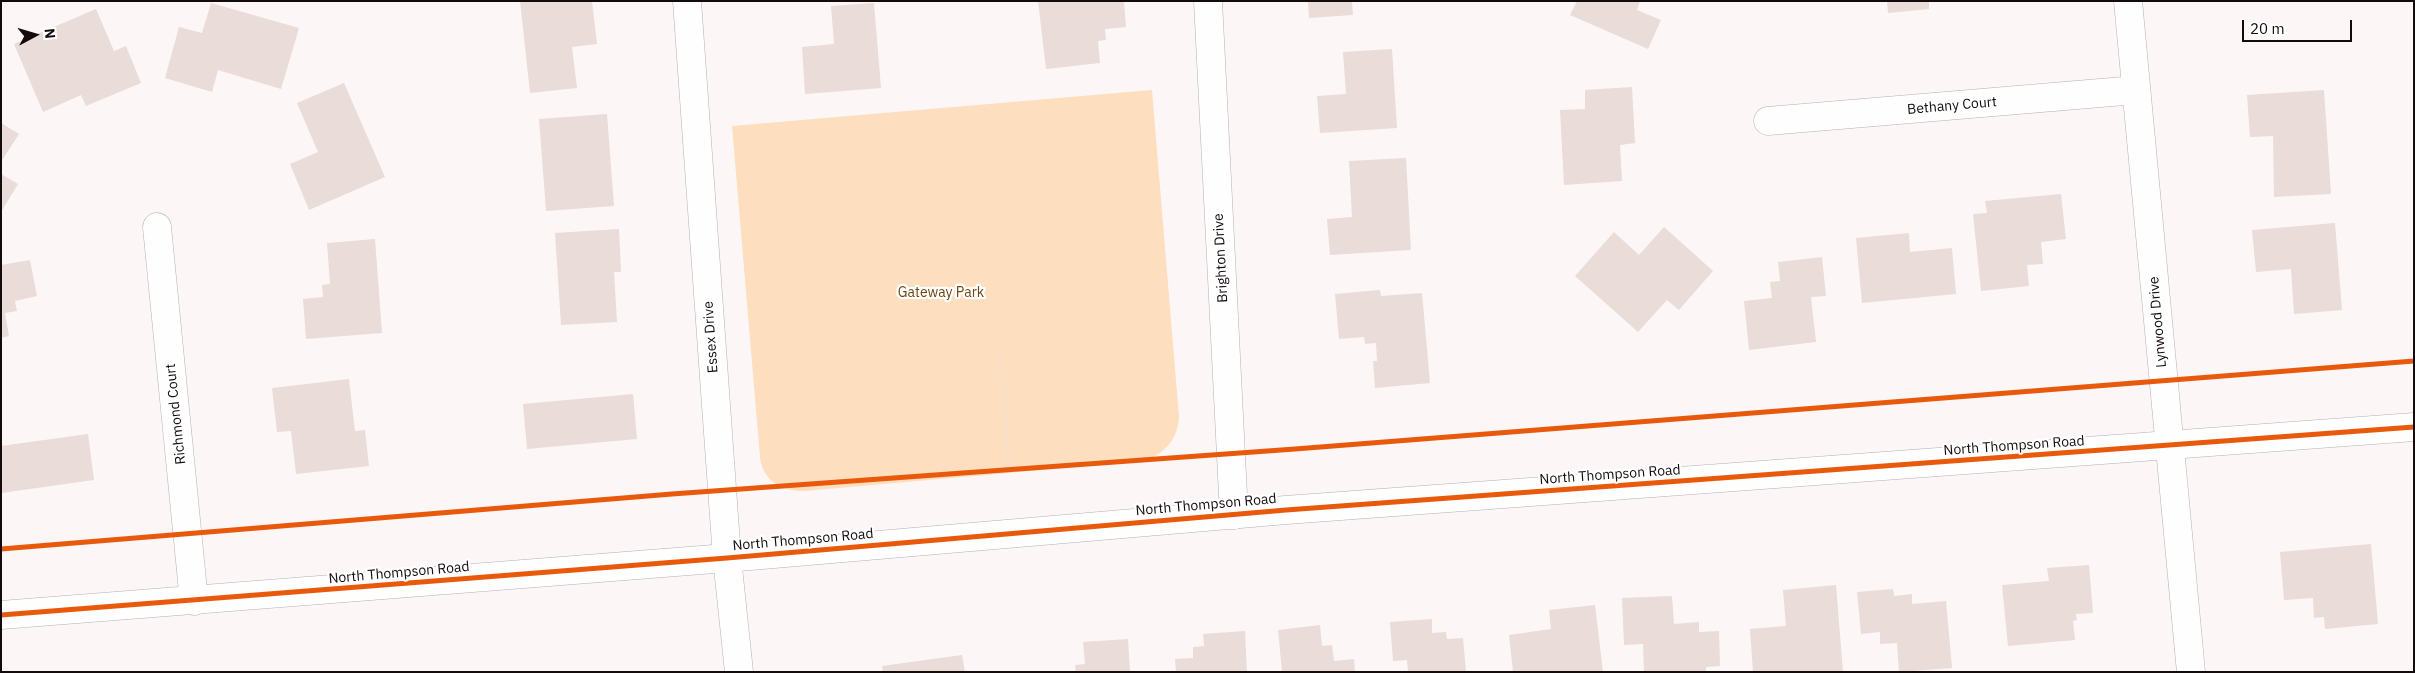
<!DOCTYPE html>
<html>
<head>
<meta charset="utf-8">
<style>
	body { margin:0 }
	#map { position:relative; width:2415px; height:673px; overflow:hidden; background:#fcf6f7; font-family:"IBM Plex Sans",sans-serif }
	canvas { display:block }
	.frame { position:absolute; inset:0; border:2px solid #120a0b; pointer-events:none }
	.north { position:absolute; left:10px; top:10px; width:50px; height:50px; -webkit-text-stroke:4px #fff; paint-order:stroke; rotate:84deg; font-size:14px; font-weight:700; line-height:20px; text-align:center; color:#120a0b }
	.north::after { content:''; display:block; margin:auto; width:18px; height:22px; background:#120a0b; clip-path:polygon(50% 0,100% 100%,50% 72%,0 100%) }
	.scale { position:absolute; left:2242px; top:20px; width:110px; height:22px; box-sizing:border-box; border:2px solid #120a0b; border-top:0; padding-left:6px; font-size:15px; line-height:18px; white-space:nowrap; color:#120a0b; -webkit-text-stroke:4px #fff; paint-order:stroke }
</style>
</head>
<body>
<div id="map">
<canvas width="2415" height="673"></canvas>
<div class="frame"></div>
<div class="north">N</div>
<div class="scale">20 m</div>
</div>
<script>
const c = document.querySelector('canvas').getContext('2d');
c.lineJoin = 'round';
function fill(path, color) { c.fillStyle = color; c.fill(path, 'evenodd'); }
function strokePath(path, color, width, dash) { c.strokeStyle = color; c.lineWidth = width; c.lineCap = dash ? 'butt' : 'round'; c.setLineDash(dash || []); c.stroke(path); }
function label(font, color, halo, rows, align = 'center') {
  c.font = font + ' "IBM Plex Sans",sans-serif'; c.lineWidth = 4.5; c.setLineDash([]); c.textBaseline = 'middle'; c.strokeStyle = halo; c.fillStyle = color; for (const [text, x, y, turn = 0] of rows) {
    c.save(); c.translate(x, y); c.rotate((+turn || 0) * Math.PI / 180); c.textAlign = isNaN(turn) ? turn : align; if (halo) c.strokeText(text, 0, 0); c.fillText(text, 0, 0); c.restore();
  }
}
const green = new Path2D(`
	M 1152,90 L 1179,417 C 1178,439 1164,455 1143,461 L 805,491 C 784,492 762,481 760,457 L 732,126 Z`);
const building = new Path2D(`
	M 520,1 L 592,1 L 597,44 L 572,47 L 577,88 L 530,93 Z
	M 1038,1 L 1124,1 L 1126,27 L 1105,29 L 1106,40 L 1098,41 L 1100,63 L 1046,69 Z
	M 1308,1 L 1352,1 L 1353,15 L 1309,18 Z
	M 1577,1 L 1640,1 L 1637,10 L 1661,20 L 1648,49 L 1570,15 Z
	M 1887,1 L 1929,1 L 1929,9 L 1888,13 Z
	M 211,3 L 299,28 L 281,89 L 218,70 L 212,92 L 165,78 L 179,27 L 202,33 Z
	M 874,3 L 881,88 L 805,94 L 802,47 L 834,44 L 831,6 Z
	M 96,9 L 114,51 L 126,46 L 141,83 L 86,106 L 81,95 L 43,112 L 14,44 Z
	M 1392,49 L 1397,128 L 1320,133 L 1317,96 L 1346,94 L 1343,52 Z
	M 344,83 L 385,177 L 309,210 L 290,164 L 318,152 L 297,103 Z
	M 1632,87 L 1635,143 L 1620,145 L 1622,181 L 1564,185 L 1560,110 L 1585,109 L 1585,90 Z
	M 2324,90 L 2331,194 L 2274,197 L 2273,136 L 2250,137 L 2247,95 Z
	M 607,114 L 614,206 L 546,211 L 539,119 Z
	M 1,123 L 19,134 L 1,162 Z
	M 1406,158 L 1411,250 L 1330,255 L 1327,219 L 1352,217 L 1349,161 Z
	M 1,174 L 18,184 L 1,212 Z
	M 2061,194 L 2066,239 L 2041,242 L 2043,264 L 2027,265 L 2029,286 L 1981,291 L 1973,214 L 1987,213 L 1985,201 Z
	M 2335,223 L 2342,310 L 2294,314 L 2291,269 L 2256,272 L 2252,230 Z
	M 1664,227 L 1713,271 L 1679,310 L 1667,300 L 1638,332 L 1575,276 L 1614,232 L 1639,255 Z
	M 619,229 L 621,272 L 614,272 L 617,322 L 561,325 L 555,233 Z
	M 1909,233 L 1910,252 L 1952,248 L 1956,294 L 1862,303 L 1856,238 Z
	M 375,239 L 382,333 L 306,339 L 303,299 L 323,297 L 322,285 L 330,284 L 327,243 Z
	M 1822,257 L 1826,296 L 1811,297 L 1816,342 L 1749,350 L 1744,301 L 1772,298 L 1770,282 L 1780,281 L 1778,262 Z
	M 30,260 L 37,296 L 15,301 L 17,311 L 5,313 L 9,336 L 1,338 L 1,265 Z
	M 1380,290 L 1381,296 L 1422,293 L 1430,383 L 1375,388 L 1373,361 L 1377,361 L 1376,343 L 1365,344 L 1364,337 L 1339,339 L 1335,294 Z
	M 349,379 L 355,431 L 365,430 L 369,466 L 296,474 L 291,431 L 277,432 L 272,388 Z
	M 633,394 L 637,439 L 527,449 L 523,404 Z
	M 88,434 L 94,480 L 1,493 L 1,446 Z
	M 2371,544 L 2378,624 L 2325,629 L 2324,617 L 2314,618 L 2313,598 L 2284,600 L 2280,552 Z
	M 2089,565 L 2093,613 L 2076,614 L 2077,620 L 2073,621 L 2075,640 L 2008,646 L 2002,585 L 2049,581 L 2047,568 Z
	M 1836,585 L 1843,672 L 1753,672 L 1750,629 L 1786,626 L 1783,590 Z
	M 1893,589 L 1894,596 L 1912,594 L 1912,604 L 1946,601 L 1952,668 L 1899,672 L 1897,643 L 1880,644 L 1880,632 L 1861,634 L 1857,592 Z
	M 1672,596 L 1674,624 L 1699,622 L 1699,632 L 1719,631 L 1720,666 L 1706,667 L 1706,672 L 1644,672 L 1643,644 L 1624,645 L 1622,598 Z
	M 1595,605 L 1603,672 L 1513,672 L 1509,635 L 1551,629 L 1549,610 Z
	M 1432,619 L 1432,633 L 1446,632 L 1447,639 L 1463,638 L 1466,672 L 1408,672 L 1407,660 L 1393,661 L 1390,622 Z
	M 1320,625 L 1322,646 L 1332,645 L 1334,661 L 1354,659 L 1355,672 L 1282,672 L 1278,630 Z
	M 1245,631 L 1247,672 L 1176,672 L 1175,659 L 1193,658 L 1193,647 L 1204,646 L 1203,634 Z
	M 1128,639 L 1130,672 L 1076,672 L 1075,665 L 1085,664 L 1083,642 Z
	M 962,655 L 965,672 L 883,672 L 882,666 Z`);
const path = new Path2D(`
	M 1000,351 L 1009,469`);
const minor = new Path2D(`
	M 687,1 L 727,558 L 739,672
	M 1208,1 L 1234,515
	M 2128,1 L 2191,672
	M 1768,121 L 2136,90
	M 157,227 L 194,601`);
const tertiary = new Path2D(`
	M 1,615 L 727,558 L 1286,510 L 2414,427`);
const cycleway = new Path2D(`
	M 1,549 L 672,494 L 1295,449 L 2414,361
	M 1,615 L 727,558 L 1286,510 L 2414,427`);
const streetNames = [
	["Bethany Court",1952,106,-5],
	["Brighton Drive",1221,258,-93],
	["Lynwood Drive",2158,322,-95],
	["Essex Drive",711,337,-94],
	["Richmond Court",176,414,-96],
	["North Thompson Road",2014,446,-4],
	["North Thompson Road",1610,475,-4],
	["North Thompson Road",1206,505,-5],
	["North Thompson Road",803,540,-5],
	["North Thompson Road",399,573,-5]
];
const parkNames = [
	["Gateway Park",941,293]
];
fill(green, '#fddebe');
fill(building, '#e9dcd9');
strokePath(minor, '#b6afb0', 29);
strokePath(tertiary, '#b6afb0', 29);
strokePath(path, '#e3e1e1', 3, [1, 4]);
strokePath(minor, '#fffefe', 28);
strokePath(tertiary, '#fffefe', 28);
strokePath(cycleway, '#e8590c', 5);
label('14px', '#120a0b', '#fff', streetNames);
label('14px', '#6c450f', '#fff', parkNames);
</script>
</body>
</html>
